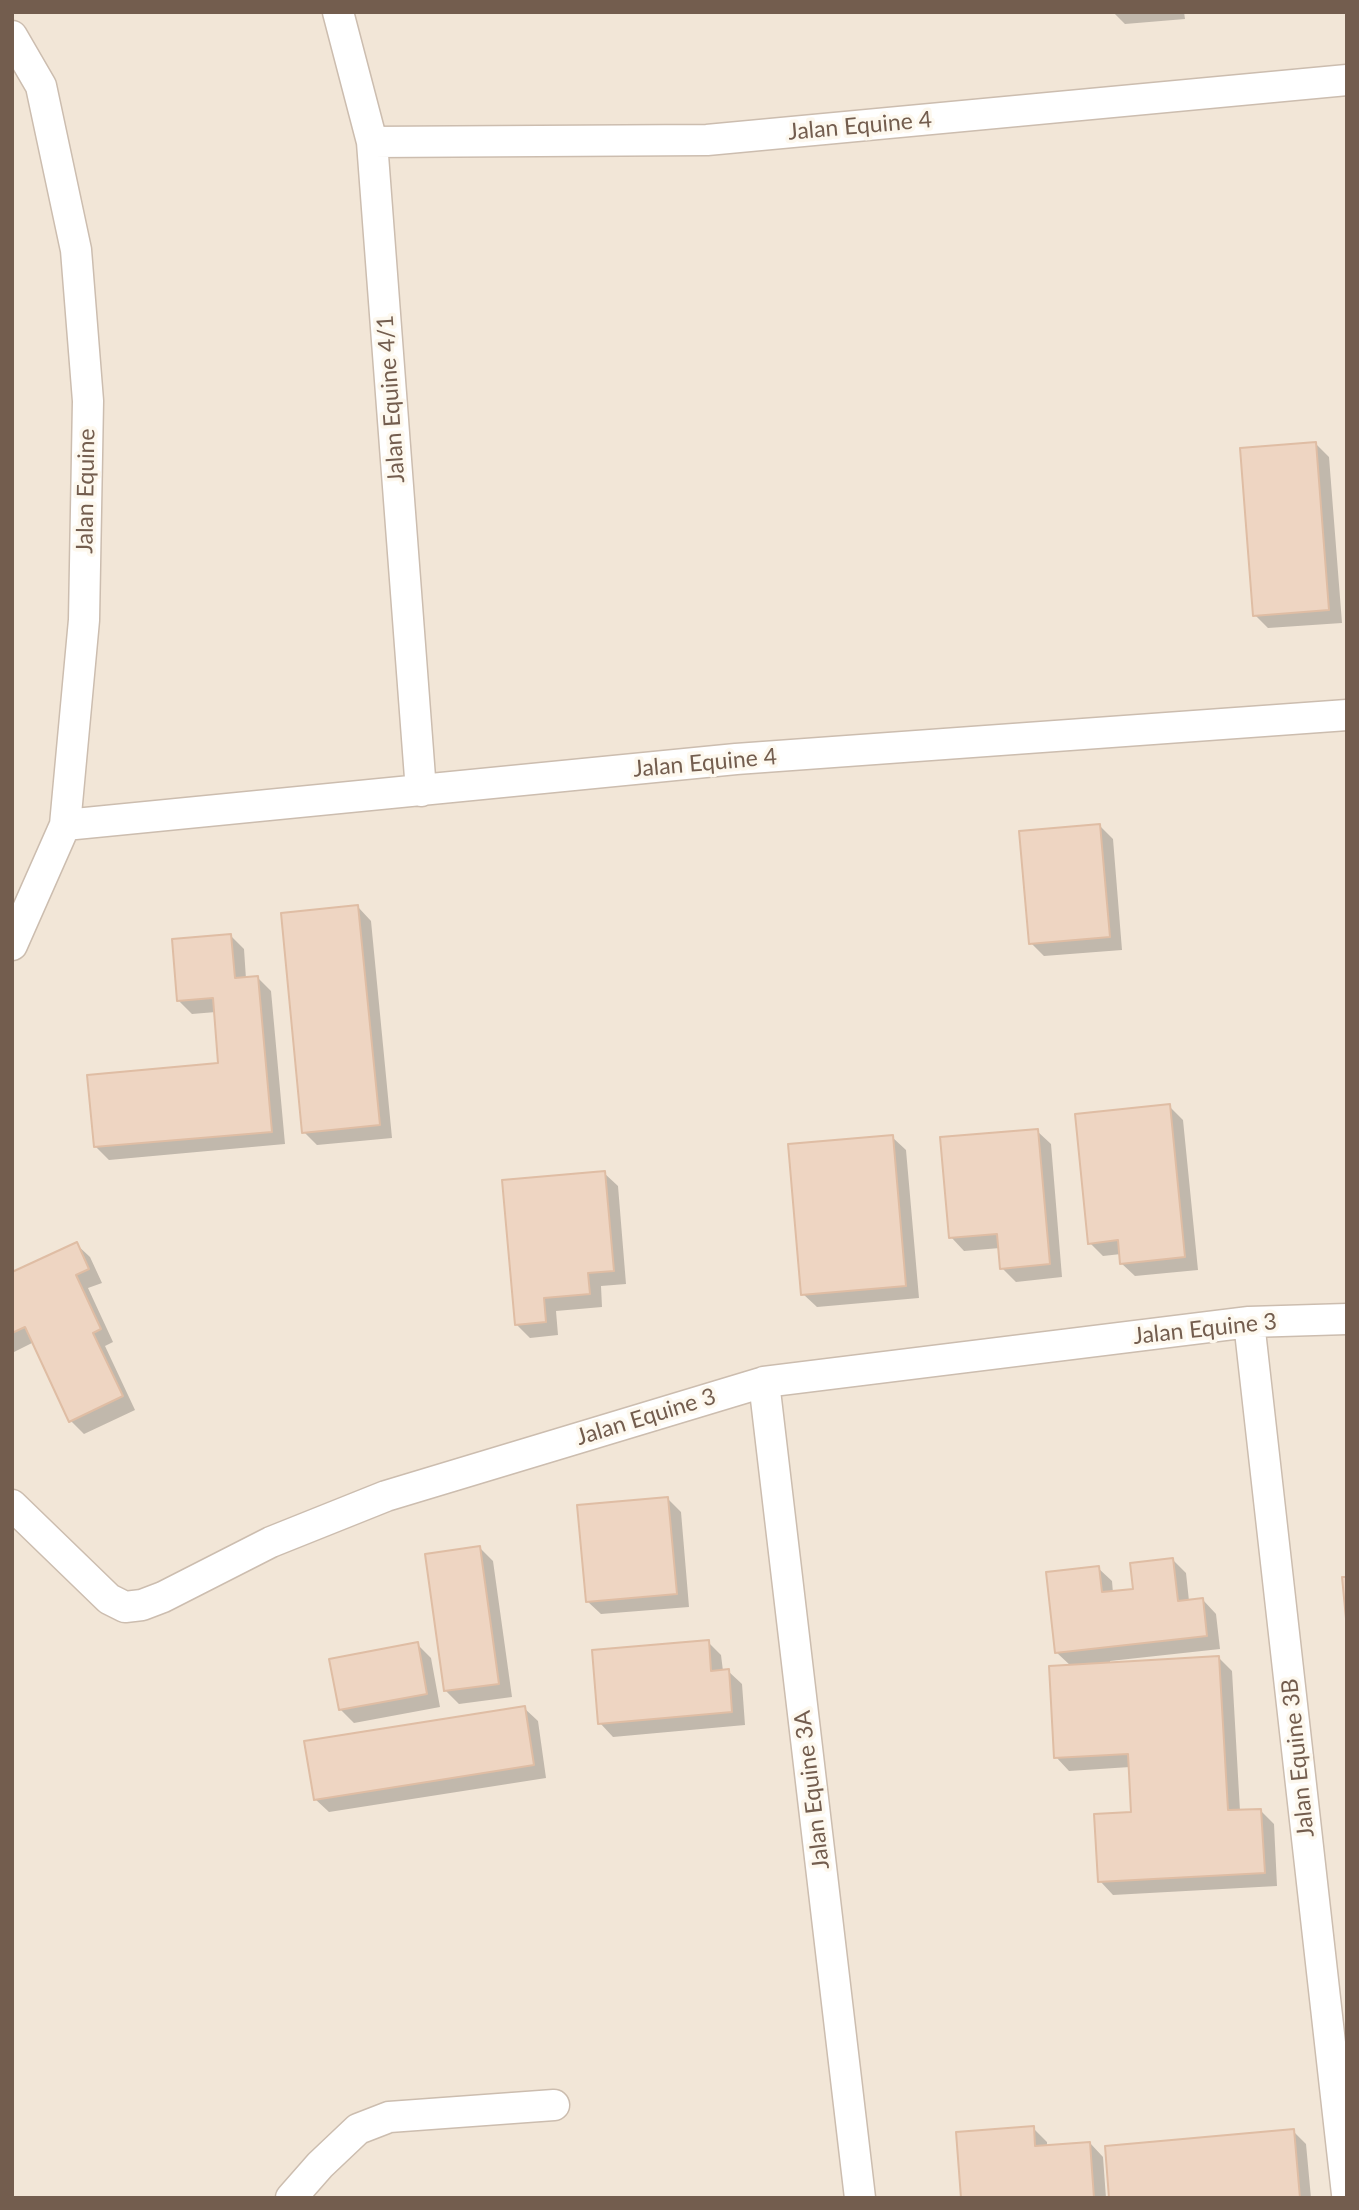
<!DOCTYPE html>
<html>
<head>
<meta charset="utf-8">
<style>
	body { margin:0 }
	#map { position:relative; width:1359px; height:2210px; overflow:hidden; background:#fbf4e8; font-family:Lato,sans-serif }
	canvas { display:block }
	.frame { position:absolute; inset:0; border:14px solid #735d4e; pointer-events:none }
</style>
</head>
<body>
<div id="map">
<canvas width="1359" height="2210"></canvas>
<div class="frame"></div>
</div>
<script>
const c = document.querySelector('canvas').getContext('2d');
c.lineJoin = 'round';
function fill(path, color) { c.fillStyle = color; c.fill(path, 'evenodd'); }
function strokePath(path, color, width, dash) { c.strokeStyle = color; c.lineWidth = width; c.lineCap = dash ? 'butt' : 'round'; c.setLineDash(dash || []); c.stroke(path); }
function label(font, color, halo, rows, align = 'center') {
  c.font = font + ' Lato,sans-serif'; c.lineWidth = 7; c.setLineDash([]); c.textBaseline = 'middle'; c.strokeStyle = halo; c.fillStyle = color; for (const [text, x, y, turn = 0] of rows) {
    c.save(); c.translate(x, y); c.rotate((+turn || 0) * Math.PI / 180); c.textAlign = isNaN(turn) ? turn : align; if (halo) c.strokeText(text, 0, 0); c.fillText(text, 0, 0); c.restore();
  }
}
const residential = new Path2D(`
	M 12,12 L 1347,12 L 1347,2198 L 12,2198 Z`);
const shadow = new Path2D(`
	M 1113,12 L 1184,12 L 1185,19 L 1125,24 Z
	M 1316,444 L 1329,457 L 1342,623 L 1268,628 L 1255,615 Z
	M 1099,825 L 1113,839 L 1122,950 L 1044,956 L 1031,943 Z
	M 358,907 L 371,921 L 392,1138 L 317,1145 L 304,1132 Z
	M 230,935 L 244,949 L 246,979 L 258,978 L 271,991 L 285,1144 L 109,1160 L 95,1146 L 220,1065 L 216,1012 L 192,1014 L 179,1001 Z
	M 1169,1106 L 1183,1120 L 1198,1270 L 1135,1276 L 1121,1263 L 1121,1254 L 1103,1256 L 1090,1243 Z
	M 1037,1131 L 1051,1144 L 1062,1277 L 1016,1282 L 1002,1268 L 1000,1248 L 964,1251 L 951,1237 Z
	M 892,1137 L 906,1150 L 919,1298 L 817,1307 L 803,1294 Z
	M 604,1173 L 618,1186 L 626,1284 L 601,1286 L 602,1307 L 556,1311 L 558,1335 L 530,1338 L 516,1324 Z
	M 76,1244 L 90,1257 L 102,1283 L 88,1288 L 113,1342 L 105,1346 L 135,1410 L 84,1434 L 71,1421 L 34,1342 L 14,1352 L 12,1350 L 12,1274 Z
	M 668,1499 L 681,1512 L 689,1607 L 601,1614 L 587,1601 Z
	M 480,1548 L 493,1561 L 512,1697 L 459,1704 L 446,1691 Z
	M 1173,1560 L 1186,1573 L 1189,1601 L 1203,1600 L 1216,1614 L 1220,1649 L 1110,1661 L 1110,1664 L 1219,1658 L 1232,1671 L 1240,1811 L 1260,1810 L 1274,1824 L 1277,1886 L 1113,1895 L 1100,1881 L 1132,1813 L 1130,1767 L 1069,1771 L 1056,1757 L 1071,1666 L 1056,1652 L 1098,1568 L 1112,1581 L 1113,1593 L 1134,1591 Z
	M 708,1642 L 721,1655 L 723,1671 L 728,1671 L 742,1684 L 745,1725 L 613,1737 L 600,1723 Z
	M 417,1644 L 431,1658 L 440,1707 L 354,1723 L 341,1710 Z
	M 524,1708 L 538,1721 L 546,1778 L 329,1812 L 315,1799 Z
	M 1033,2128 L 1047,2142 L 1047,2147 L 1090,2143 L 1103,2157 L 1106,2198 L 963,2198 Z
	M 1293,2131 L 1306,2144 L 1311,2198 L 1111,2198 Z`);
const building = new Path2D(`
	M 1316,442 L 1329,610 L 1253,616 L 1240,448 Z
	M 1100,824 L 1110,937 L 1029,944 L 1019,831 Z
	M 358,905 L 380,1125 L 302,1133 L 281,913 Z
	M 231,934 L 235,978 L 258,976 L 272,1132 L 94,1147 L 87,1075 L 218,1063 L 213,998 L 177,1001 L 172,939 Z
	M 1170,1104 L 1185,1257 L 1120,1264 L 1118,1240 L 1088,1244 L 1075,1114 Z
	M 1038,1129 L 1050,1264 L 1000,1269 L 997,1234 L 949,1238 L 940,1137 Z
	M 893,1135 L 906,1286 L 801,1295 L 788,1144 Z
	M 605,1171 L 614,1271 L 588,1273 L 590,1294 L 544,1298 L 546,1322 L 515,1325 L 502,1180 Z
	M 77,1242 L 89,1269 L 76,1275 L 101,1329 L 93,1333 L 123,1396 L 69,1422 L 25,1327 L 12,1333 L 12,1272 Z
	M 668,1497 L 677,1594 L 586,1602 L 577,1505 Z
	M 480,1546 L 499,1684 L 444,1691 L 425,1554 Z
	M 1173,1558 L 1178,1601 L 1203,1598 L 1207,1636 L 1055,1653 L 1046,1572 L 1099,1566 L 1102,1592 L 1133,1589 L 1130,1563 Z
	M 1342,1577 L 1347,1577 L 1347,1629 Z
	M 709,1640 L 711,1671 L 729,1669 L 732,1712 L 598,1724 L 592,1650 Z
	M 418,1642 L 427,1694 L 339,1710 L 329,1659 Z
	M 1219,1656 L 1228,1810 L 1261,1809 L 1265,1873 L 1098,1882 L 1094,1814 L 1131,1812 L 1128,1754 L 1054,1758 L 1049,1666 Z
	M 525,1706 L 534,1765 L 314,1800 L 304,1741 Z
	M 1034,2126 L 1035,2146 L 1090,2142 L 1094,2198 L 961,2198 L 956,2132 Z
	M 1294,2129 L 1300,2198 L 1109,2198 L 1105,2146 Z`);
const street = new Path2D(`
	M 338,12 L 372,142 L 421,791
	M 12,36 L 41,86 L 76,250 L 88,401 L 84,620 L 65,825 L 12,945
	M 372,142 L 707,140 L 1347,80
	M 65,825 L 736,759 L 1347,715
	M 1249,1322 L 1347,2194
	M 764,1382 L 860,2198
	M 12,1505 L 109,1599 L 125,1607 L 142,1605 L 163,1597 L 271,1542 L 386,1496 L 764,1382 L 1249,1322 L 1347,1319
	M 291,2198 L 320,2165 L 358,2129 L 389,2117 L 554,2105`);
const streetNames = [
	["Jalan Equine 4",860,126,-5],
	["Jalan Equine 4/1",391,399,-94],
	["Jalan Equine",86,491,-89],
	["Jalan Equine 4",705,763,-5],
	["Jalan Equine 3",1205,1329,-6],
	["Jalan Equine 3",646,1417,-17],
	["Jalan Equine 3B",1298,1758,-96],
	["Jalan Equine 3A",812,1790,-97]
];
fill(residential, '#f2e6d7');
fill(shadow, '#0003');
fill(building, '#eed5c2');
strokePath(building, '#dfbda4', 2);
strokePath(street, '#ccbdaf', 33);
strokePath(street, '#fff', 30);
label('23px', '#735d4e', '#fdf8ee', streetNames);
</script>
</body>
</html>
